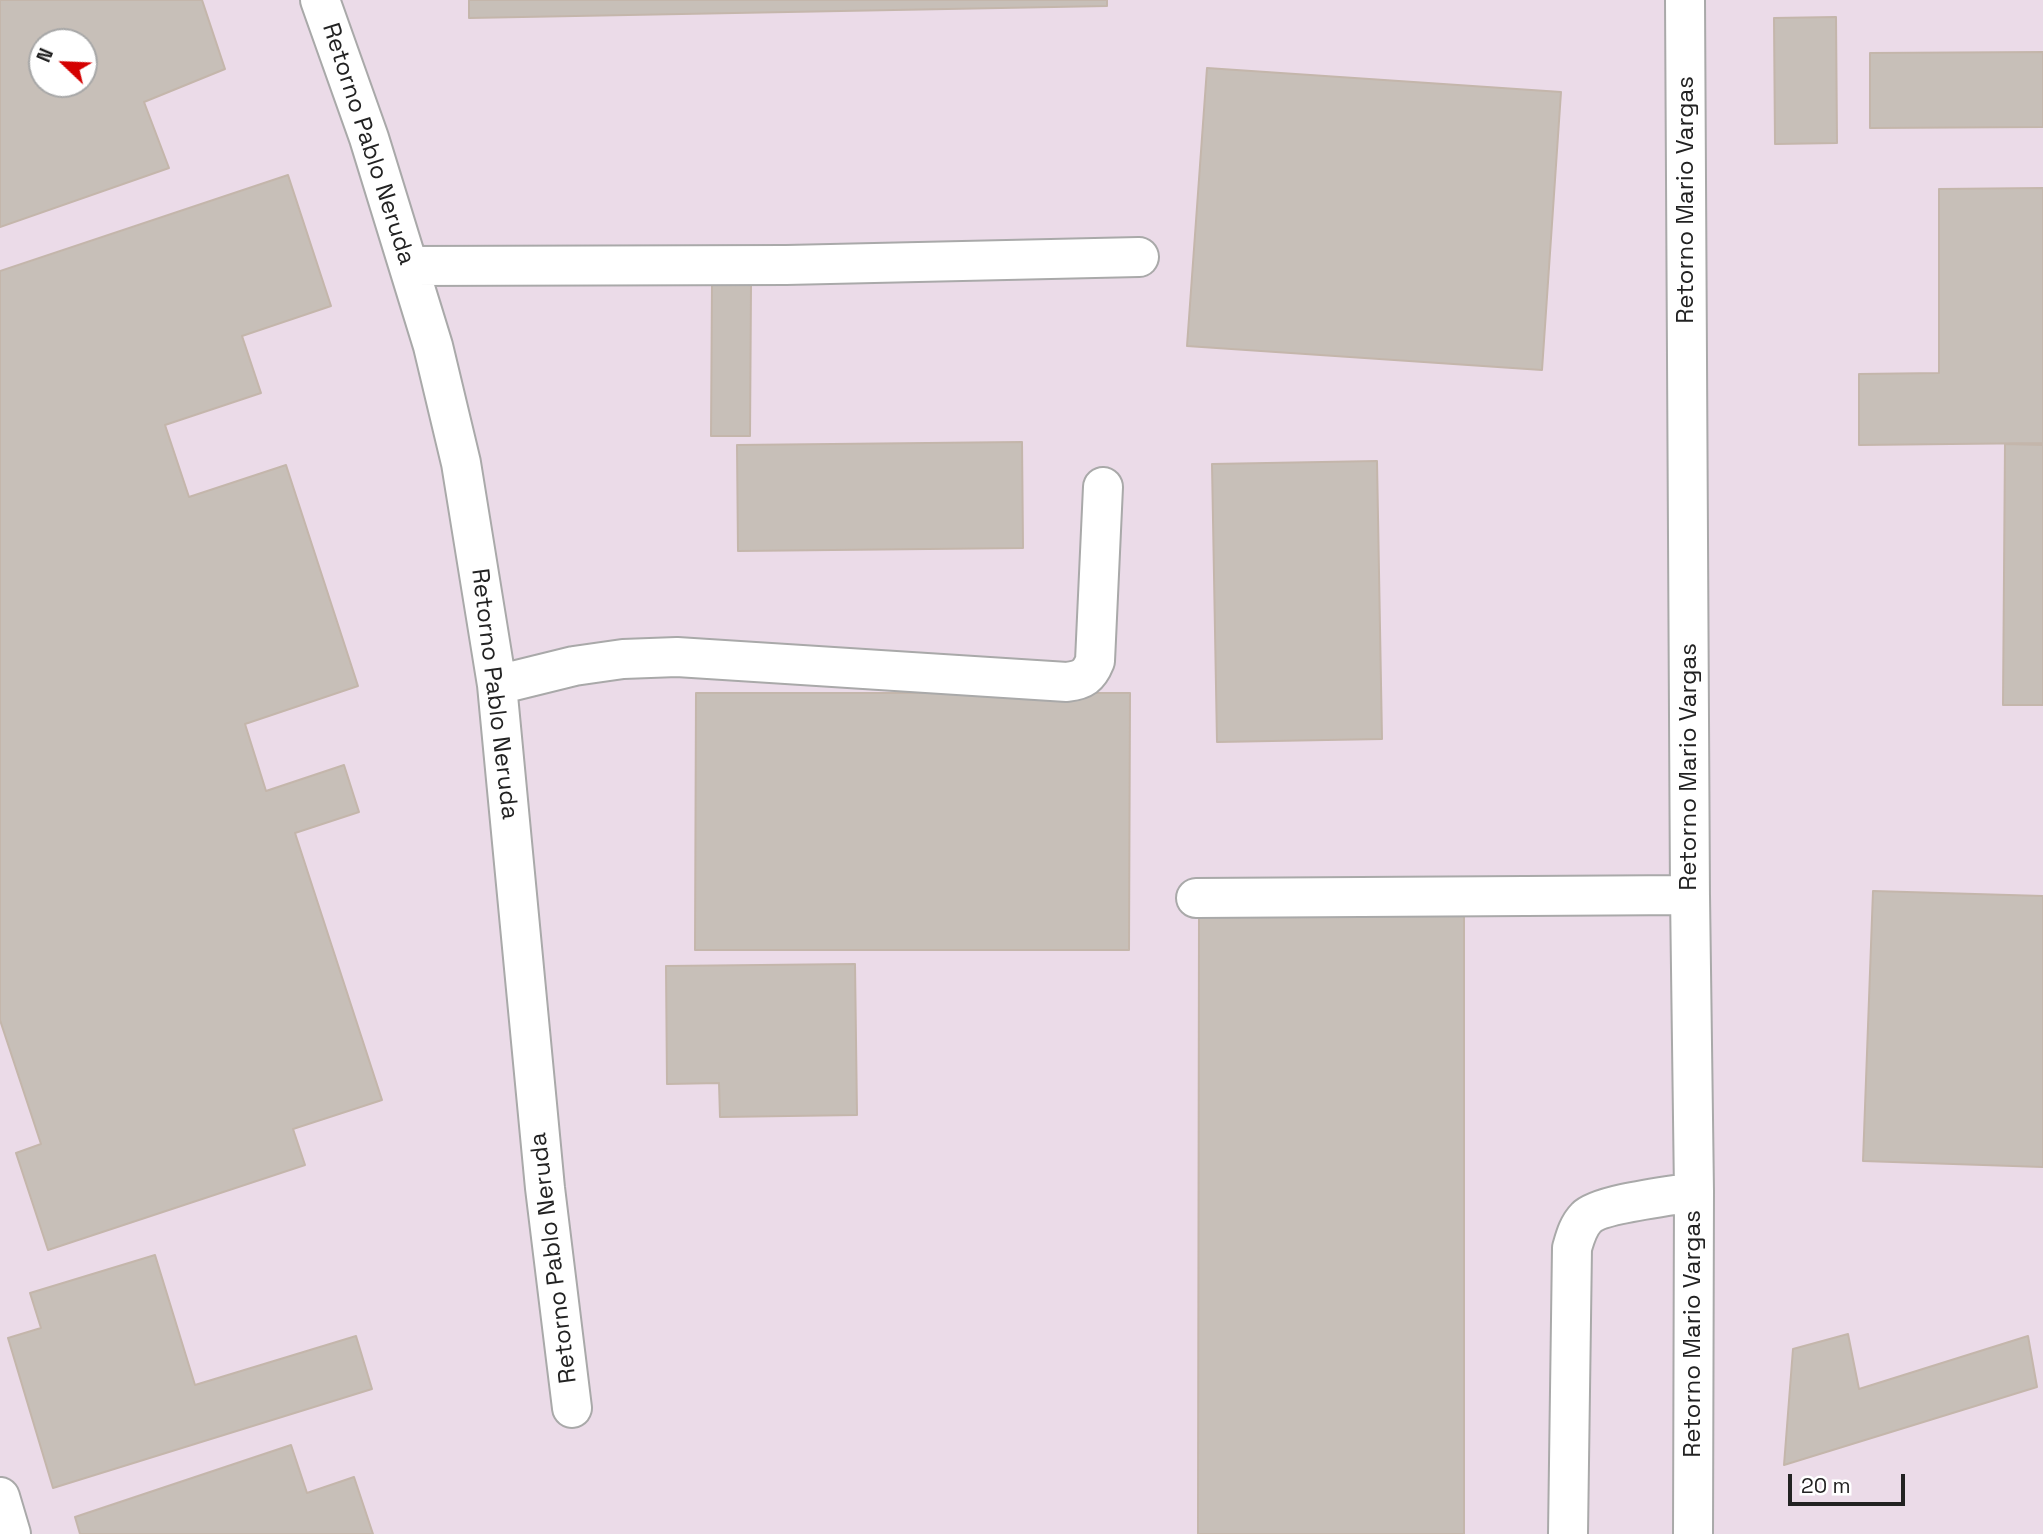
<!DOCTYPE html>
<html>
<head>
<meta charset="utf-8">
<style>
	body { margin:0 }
	#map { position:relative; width:2043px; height:1534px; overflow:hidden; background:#f2efe9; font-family:"Space Grotesk",sans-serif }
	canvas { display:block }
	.north { position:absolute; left:28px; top:28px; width:70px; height:70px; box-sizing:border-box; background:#fff; border:2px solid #a7a7a7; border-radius:50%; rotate:293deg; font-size:19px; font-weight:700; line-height:28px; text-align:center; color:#222 }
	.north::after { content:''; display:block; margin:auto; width:24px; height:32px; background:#d40000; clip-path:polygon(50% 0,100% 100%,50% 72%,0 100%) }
	.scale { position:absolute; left:1788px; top:1474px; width:117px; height:32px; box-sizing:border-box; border:4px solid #222; border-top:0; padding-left:9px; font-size:21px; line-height:24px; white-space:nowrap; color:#222; -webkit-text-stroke:5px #fff; paint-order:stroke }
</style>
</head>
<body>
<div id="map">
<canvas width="2043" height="1534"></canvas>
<div class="north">N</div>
<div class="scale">20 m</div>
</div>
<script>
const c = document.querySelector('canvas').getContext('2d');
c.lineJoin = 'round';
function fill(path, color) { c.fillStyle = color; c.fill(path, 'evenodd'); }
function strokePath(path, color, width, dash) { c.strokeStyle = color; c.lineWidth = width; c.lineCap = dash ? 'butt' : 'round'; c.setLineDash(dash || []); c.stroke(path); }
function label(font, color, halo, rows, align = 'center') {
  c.font = font + ' "Space Grotesk",sans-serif'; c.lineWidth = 6; c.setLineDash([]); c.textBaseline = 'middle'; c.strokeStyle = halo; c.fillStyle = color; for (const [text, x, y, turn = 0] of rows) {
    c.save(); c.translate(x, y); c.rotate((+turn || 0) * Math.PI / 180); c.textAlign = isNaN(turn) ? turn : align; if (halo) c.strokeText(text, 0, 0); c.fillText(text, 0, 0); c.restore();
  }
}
const industrial = new Path2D(`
	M 0,0 L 2043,0 L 2043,1534 L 0,1534 ZM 42,42 L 84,42 L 84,84 L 42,84 Z`);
const building = new Path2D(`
	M 0,0 L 202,0 L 225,69 L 144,102 L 169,168 L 0,227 ZM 42,42 L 84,42 L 84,84 L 42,84 Z
	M 469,0 L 1107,0 L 1107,6 L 469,18 Z
	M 1836,17 L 1837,143 L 1775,144 L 1774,18 Z
	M 2043,52 L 2043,127 L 1870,128 L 1870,53 Z
	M 1207,68 L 1561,92 L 1542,370 L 1187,346 Z
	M 288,175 L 331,306 L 242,336 L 261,393 L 165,425 L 189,497 L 286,465 L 358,686 L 245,724 L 266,791 L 344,765 L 359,812 L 295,833 L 382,1100 L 293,1129 L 305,1165 L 48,1250 L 16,1153 L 41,1144 L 0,1020 L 0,271 Z
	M 2043,188 L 2043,443 L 1859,445 L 1859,374 L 1939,373 L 1939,189 Z
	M 751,284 L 750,436 L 711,436 L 712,285 Z
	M 1022,442 L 1023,548 L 738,551 L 737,445 Z
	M 2005,444 L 2043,445 L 2043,705 L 2003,705 Z
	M 1377,461 L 1382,739 L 1217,742 L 1212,464 Z
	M 696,693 L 1130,693 L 1129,950 L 695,950 Z
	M 1873,891 L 2043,896 L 2043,1167 L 1863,1161 Z
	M 1464,913 L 1464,1534 L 1198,1534 L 1199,914 Z
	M 855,964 L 857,1115 L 720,1117 L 719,1083 L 667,1084 L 666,966 Z
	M 155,1255 L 195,1385 L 356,1336 L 372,1389 L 53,1488 L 8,1338 L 41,1328 L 30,1293 Z
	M 1848,1334 L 1859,1389 L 2028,1336 L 2037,1387 L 1784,1465 L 1793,1349 Z
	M 291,1445 L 307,1493 L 354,1477 L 373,1534 L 80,1534 L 75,1517 Z`);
const minor = new Path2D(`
	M 320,0 L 369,138 L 433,346 L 461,463 L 497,685 L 545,1188 L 572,1408
	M 1685,0 L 1690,895 L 1694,1192 L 1693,1534
	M 409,266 L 786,265 L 1139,257
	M 497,685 L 574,666 L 623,659 L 677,657 L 1067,682 C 1083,680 1089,676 1095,661 L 1103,487
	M 1196,898 L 1690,895
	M 0,1497 L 11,1534
	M 1568,1534 L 1572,1248 C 1575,1238 1578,1226 1586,1218 C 1599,1204 1672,1196 1694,1192`);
const streetNames = [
	["Retorno Pablo Neruda",368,144,72],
	["Retorno Mario Vargas",1686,200,-90],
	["Retorno Pablo Neruda",494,694,83],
	["Retorno Mario Vargas",1689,767,-90],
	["Retorno Pablo Neruda",554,1258,-97],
	["Retorno Mario Vargas",1693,1334,-90]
];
fill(industrial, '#ebdbe8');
fill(building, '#c7bfb8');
strokePath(building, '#c4b6ab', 2);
strokePath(minor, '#a9a9a9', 42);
strokePath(minor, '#fff', 38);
label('24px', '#222', '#fff', streetNames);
</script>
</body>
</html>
